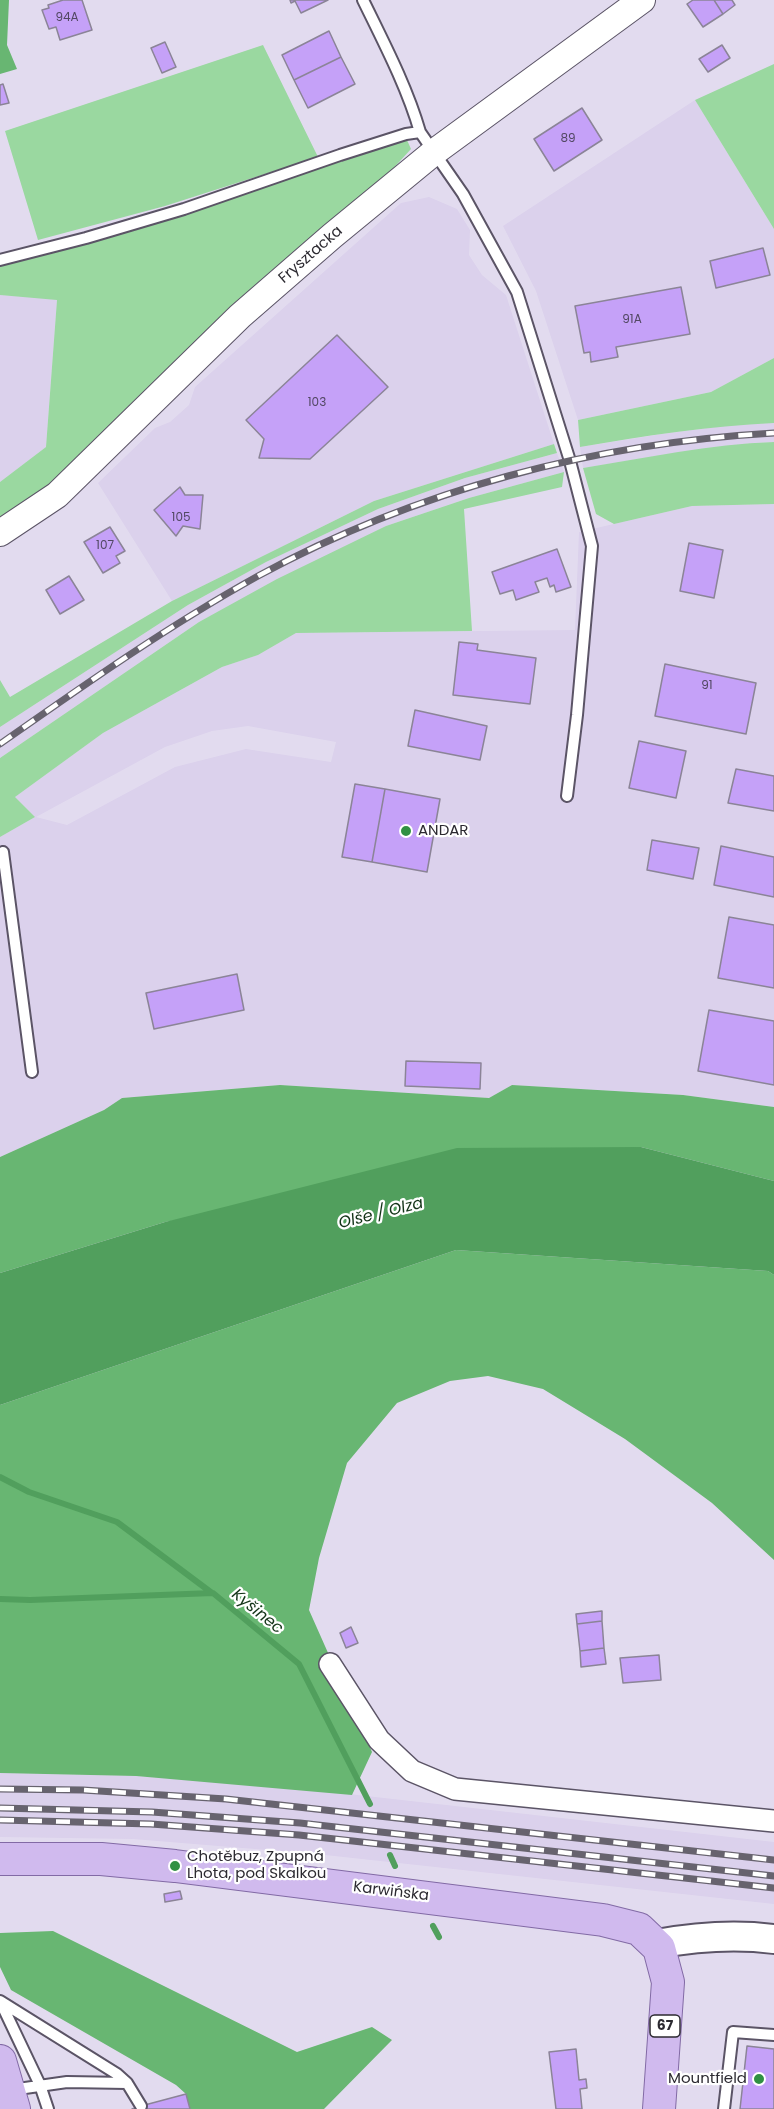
<!DOCTYPE html>
<html>
<head>
<meta charset="utf-8">
<style>
	body { margin:0 }
	canvas { display:block; background:#e2dbef }
</style>
</head>
<body>
<canvas width="774" height="2109"></canvas>
<script>
const c = document.querySelector('canvas').getContext('2d');
c.lineJoin = 'round';
function fill(path, color) { c.fillStyle = color; c.fill(path, 'evenodd'); }
function strokePath(path, color, width, dash) { c.strokeStyle = color; c.lineWidth = width; c.lineCap = dash ? 'butt' : 'round'; c.setLineDash(dash || []); c.stroke(path); }
function label(font, color, halo, rows, align = 'center') {
  c.font = font + ' Poppins,sans-serif'; c.lineWidth = 4.5; c.setLineDash([]); c.textBaseline = 'middle'; c.strokeStyle = halo; c.fillStyle = color; for (const [text, x, y, turn = 0] of rows) {
    c.save(); c.translate(x, y); c.rotate((+turn || 0) * Math.PI / 180); c.textAlign = isNaN(turn) ? turn : align; if (halo) c.strokeText(text, 0, 0); c.fillText(text, 0, 0); c.restore();
  }
}
const built = new Path2D(`
	M 695,100 L 774,229 L 774,358 L 711,392 L 578,420 L 536,291 L 503,226 Z
	M 429,197 L 457,209 L 470,230 L 469,255 L 482,275 L 506,295 L 554,444 L 374,501 L 172,601 L 98,483 L 155,428 L 170,422 L 189,405 L 195,387 L 401,203 Z
	M 0,295 L 57,299 L 46,447 L 0,482 Z
	M 774,423 L 774,442 L 752,443 L 682,452 L 583,468 L 580,447 L 662,434 L 739,424 Z
	M 557,453 L 564,472 L 469,498 L 386,526 L 199,622 L 0,758 L 0,727 L 188,605 L 266,562 L 378,509 L 465,478 Z
	M 774,504 L 774,1107 L 683,1095 L 512,1085 L 489,1098 L 280,1085 L 122,1098 L 104,1110 L 0,1157 L 0,837 L 35,817 L 15,797 L 103,733 L 222,667 L 258,655 L 296,633 L 575,630 L 579,532 L 692,506 ZM 248,726 L 336,742 L 331,762 L 246,749 L 175,767 L 67,825 L 36,817 L 165,747 L 212,731 Z
	M 0,1773 L 136,1776 L 322,1791 L 774,1842 L 774,1904 L 316,1854 L 133,1839 L 0,1837 Z`);
const green = new Path2D(`
	M 263,45 L 318,157 L 165,206 L 38,240 L 5,131 Z
	M 774,64 L 774,229 L 695,100 Z
	M 407,140 L 411,149 L 390,172 L 39,494 L 0,520 L 0,482 L 46,447 L 57,300 L 0,295 L 0,265 L 186,212 Z
	M 774,358 L 774,423 C 709,426 644,436 580,447 L 578,420 L 711,392 Z
	M 774,442 L 774,504 L 692,506 L 614,524 L 596,514 L 583,468 C 646,458 710,444 774,442 Z
	M 554,444 L 557,453 L 465,478 L 378,509 L 266,562 L 188,605 L 0,727 L 0,680 L 10,697 L 172,601 L 374,501 Z
	M 564,472 L 562,487 L 464,509 L 472,631 L 296,633 L 258,655 L 222,667 L 103,733 L 15,797 L 35,817 L 0,837 L 0,758 L 199,622 L 277,579 L 386,526 L 469,498 Z`);
const forest = new Path2D(`
	M 0,0 L 9,0 L 7,45 L 17,69 L 0,74 Z
	M 280,1085 L 489,1098 L 512,1085 L 683,1095 L 774,1107 L 774,1181 L 641,1147 L 165,1222 L 0,1273 L 0,1157 L 104,1110 L 122,1098 Z
	M 456,1250 L 768,1271 L 774,1275 L 774,1560 L 712,1503 L 625,1439 L 543,1389 L 488,1376 L 450,1381 L 397,1403 L 347,1463 L 319,1558 L 309,1610 L 372,1752 L 352,1795 L 136,1776 L 0,1773 L 0,1405 Z
	M 53,1931 L 297,2052 L 372,2027 L 392,2040 L 324,2109 L 190,2109 L 186,2094 L 176,2085 L 11,1990 L 0,1967 L 0,1933 Z`);
const water = new Path2D(`
	M 641,1147 L 774,1181 L 774,1275 L 768,1271 L 456,1250 L 0,1405 L 0,1273 L 165,1222 L 457,1148 Z`);
const stream = new Path2D(`
	M 0,1477 L 29,1492 L 117,1522 L 212,1593
	M 0,1599 L 30,1600 L 213,1593 L 299,1664 L 370,1804
	M 390,1855 L 395,1866
	M 433,1926 L 439,1937`);
const building = new Path2D(`
	M 63,0 L 82,0 L 92,30 L 60,40 L 56,27 L 49,29 L 42,10 L 49,8 L 48,5 Z
	M 290,0 L 328,0 L 301,13 L 295,1 L 291,3 Z
	M 693,0 L 714,0 L 723,14 L 703,27 L 687,4 Z
	M 714,0 L 732,0 L 735,5 L 723,14 Z
	M 329,31 L 341,57 L 294,80 L 282,55 Z
	M 165,42 L 176,67 L 162,73 L 151,48 Z
	M 722,45 L 730,58 L 708,72 L 699,59 Z
	M 341,57 L 355,84 L 308,108 L 294,80 Z
	M 3,84 L 9,103 L 0,105 L 0,85 Z
	M 582,108 L 602,140 L 554,171 L 534,139 Z
	M 763,248 L 770,275 L 716,288 L 710,261 Z
	M 681,287 L 690,334 L 616,347 L 618,357 L 591,362 L 590,352 L 584,353 L 575,306 Z
	M 337,335 L 388,387 L 310,459 L 259,458 L 264,439 L 246,420 Z
	M 180,487 L 185,495 L 203,495 L 200,529 L 183,526 L 176,536 L 154,510 Z
	M 110,527 L 125,551 L 116,556 L 120,563 L 103,573 L 84,542 Z
	M 689,543 L 723,550 L 714,598 L 680,591 Z
	M 557,549 L 571,587 L 556,592 L 554,585 L 550,587 L 547,578 L 535,582 L 539,592 L 516,600 L 513,590 L 500,594 L 492,572 Z
	M 69,576 L 84,600 L 60,614 L 46,590 Z
	M 459,642 L 478,644 L 477,650 L 536,658 L 530,704 L 453,695 Z
	M 665,664 L 756,683 L 746,734 L 655,716 Z
	M 415,710 L 487,726 L 480,760 L 408,746 Z
	M 639,741 L 686,751 L 676,798 L 629,788 Z
	M 736,769 L 774,776 L 774,811 L 728,803 Z
	M 355,784 L 385,789 L 372,862 L 342,857 Z
	M 385,789 L 440,799 L 427,872 L 372,862 Z
	M 652,840 L 699,848 L 693,879 L 647,870 Z
	M 721,846 L 774,857 L 774,897 L 714,885 Z
	M 729,917 L 774,925 L 774,988 L 718,978 Z
	M 237,974 L 244,1010 L 154,1029 L 146,993 Z
	M 709,1010 L 774,1021 L 774,1085 L 698,1071 Z
	M 406,1061 L 481,1063 L 480,1089 L 405,1086 Z
	M 602,1611 L 602,1621 L 577,1624 L 576,1614 Z
	M 602,1621 L 604,1648 L 580,1651 L 577,1624 Z
	M 351,1627 L 358,1643 L 346,1648 L 340,1633 Z
	M 604,1648 L 606,1664 L 581,1667 L 580,1651 Z
	M 659,1655 L 661,1680 L 623,1683 L 620,1658 Z
	M 180,1891 L 182,1899 L 165,1902 L 164,1894 Z
	M 747,2046 L 774,2049 L 774,2109 L 740,2109 Z
	M 576,2049 L 579,2080 L 586,2079 L 587,2088 L 580,2089 L 582,2109 L 556,2109 L 549,2052 Z
	M 186,2094 L 190,2109 L 132,2109 L 141,2106 Z`);
const service = new Path2D(`
	M 363,0 C 384,43 407,87 420,132
	M 0,260 L 86,238 L 184,209 L 340,155 L 406,134 L 420,132 L 463,194 L 517,292 L 570,461 L 592,546 L 577,715 L 567,796
	M 3,852 L 32,1072
	M 0,2001 L 117,2074 L 127,2083 L 141,2106
	M 1,2003 L 40,2085 L 48,2109
	M 11,2090 L 67,2082 L 127,2083
	M 724,2109 L 733,2032 L 774,2035`);
const minor = new Path2D(`
	M 330,1664 L 379,1740 L 412,1771 L 455,1789 L 774,1821`);
const tertiary = new Path2D(`
	M 0,533 L 57,495 L 240,316 L 332,236 L 433,153 L 642,0`);
const secondary = new Path2D(`
	M 657,1944 C 695,1937 735,1934 774,1939`);
const primary = new Path2D(`
	M 0,1859 L 101,1859 L 175,1866 L 603,1920 L 639,1929 L 659,1948 L 668,1982 L 659,2109
	M 0,2061 L 14,2109`);
const rail = new Path2D(`
	M 0,744 C 84,685 168,626 258,576 C 416,490 595,443 774,433
	M 0,1789 L 83,1790 L 226,1799 L 774,1860
	M 0,1808 L 152,1812 L 300,1823 L 774,1876
	M 0,1820 L 151,1824 L 299,1835 L 774,1888`);
const markers = [
	[406,831,6,"#309043"],
	[175,1866,6,"#309043"],
	[759,2079,6,"#309043"]
];
const numberNames = [
	["94A",67,18],
	["89",568,139],
	["91A",632,320],
	["103",317,403],
	["105",181,518],
	["107",105,546],
	["91",707,686]
];
const shields = [
	[665,2026,30]
];
const shieldNames = [
	["67",665,2026]
];
const streetNames = [
	["Frysztacka",311,255,-41],
	["Karwińska",391,1892,7]
];
const poiNames = [
	["ANDAR",418,831],
	["Chotěbuz, Zpupná",187,1857],
	["Lhota, pod Skalkou",187,1874],
	["Mountfield",747,2079,"right"]
];
const waterNames = [
	["Olše / Olza",381,1214,-14],
	["Kyšinec",257,1612,39]
];
fill(built, '#dbd1ec');
fill(green, '#9ad8a0');
fill(forest, '#68b672');
fill(water, '#519f5d');
strokePath(stream, '#519f5d', 6);
fill(building, '#c5a1f8');
strokePath(building, '#8b8497', 1.5);
strokePath(service, '#5b5466', 14);
strokePath(minor, '#5b5466', 24);
strokePath(tertiary, '#5b5466', 28);
strokePath(secondary, '#5b5466', 32);
strokePath(primary, '#826aa5', 34);
strokePath(service, '#fff', 10);
strokePath(minor, '#fff', 21);
strokePath(tertiary, '#fff', 26);
strokePath(secondary, '#fff', 28);
strokePath(primary, '#d0baee', 32);
strokePath(rail, '#67636e', 7);
strokePath(rail, '#fff', 4.5, [14]);
for (const [x, y, r, color] of markers) { const dot = new Path2D(); dot.arc(x, y, r, 0, 2 * Math.PI); c.fillStyle = color; c.fill(dot); strokePath(dot, '#fff', 2); }
label('12px', '#524863', null, numberNames);
for (const [x, y, w] of shields) { const box = new Path2D(); box.roundRect(x - w / 2, y - 11, w, 22, 4.5); c.fillStyle = '#fff'; c.fill(box); strokePath(box, '#2c2a31', 1.5); }
label('bold 14px', '#2c2a31', null, shieldNames);
label('15px', '#2c2a31', '#fff', streetNames);
label('15px', '#2c2a31', '#fff', poiNames, 'left');
label('italic 16px', '#133318', '#fff', waterNames);
</script>
</body>
</html>
